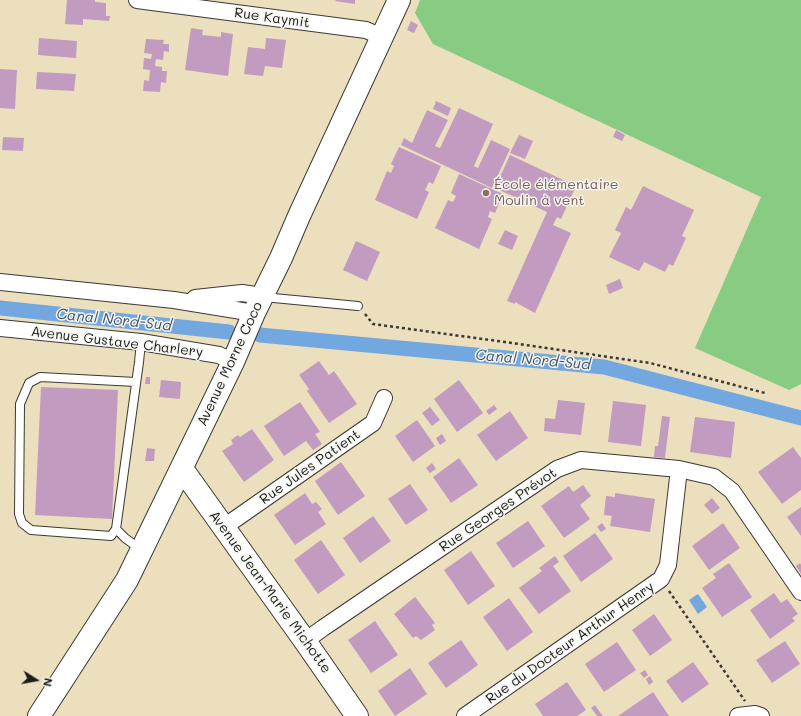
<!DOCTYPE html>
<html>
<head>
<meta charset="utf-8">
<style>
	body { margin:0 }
	#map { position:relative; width:801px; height:716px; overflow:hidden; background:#ebdfbd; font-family:Mali,sans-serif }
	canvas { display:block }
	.north { position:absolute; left:16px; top:660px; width:40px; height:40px; -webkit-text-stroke:3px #f6f6f2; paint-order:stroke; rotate:101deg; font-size:11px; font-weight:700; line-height:16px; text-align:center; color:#1c1c1c }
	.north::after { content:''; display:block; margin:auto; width:14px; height:18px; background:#1c1c1c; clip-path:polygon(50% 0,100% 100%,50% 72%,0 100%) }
</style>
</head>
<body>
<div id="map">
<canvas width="801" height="716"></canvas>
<div class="north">N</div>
</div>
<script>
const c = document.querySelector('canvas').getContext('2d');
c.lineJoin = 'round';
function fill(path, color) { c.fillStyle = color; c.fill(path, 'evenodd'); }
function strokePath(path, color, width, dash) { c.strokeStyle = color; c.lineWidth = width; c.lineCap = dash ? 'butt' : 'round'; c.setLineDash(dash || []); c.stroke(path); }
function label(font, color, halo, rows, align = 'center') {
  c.font = font + ' Mali,sans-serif'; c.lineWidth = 3; c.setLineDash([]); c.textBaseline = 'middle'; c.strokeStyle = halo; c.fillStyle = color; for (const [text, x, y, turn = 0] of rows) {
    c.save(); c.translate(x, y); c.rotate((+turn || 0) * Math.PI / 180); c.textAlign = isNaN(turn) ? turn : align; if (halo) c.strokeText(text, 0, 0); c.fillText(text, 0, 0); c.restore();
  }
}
const green = new Path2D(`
	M 420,0 L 801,0 L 801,384 L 789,390 L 695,348 L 761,197 L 433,44 L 415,13 Z`);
const water = new Path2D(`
	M 698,594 L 707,607 L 698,614 L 689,600 Z`);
const canal = new Path2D(`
	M 0,308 L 229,332
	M 260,335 L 604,367 L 801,418`);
const building = new Path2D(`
	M 67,0 L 95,0 L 95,2 L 106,3 L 106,16 L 110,16 L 109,21 L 83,19 L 83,25 L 65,24 Z
	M 336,0 L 355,0 L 355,4 L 335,1 Z
	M 411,21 L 418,25 L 414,33 L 407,30 Z
	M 191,28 L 203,30 L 202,35 L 221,37 L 221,32 L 233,34 L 228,76 L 185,70 Z
	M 39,38 L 77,41 L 76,58 L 38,55 Z
	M 266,38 L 286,40 L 282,68 L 265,66 L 263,76 L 244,74 L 248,47 L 265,49 Z
	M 146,39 L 164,40 L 163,44 L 169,44 L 169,52 L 164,51 L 163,60 L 156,59 L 155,66 L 162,67 L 162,71 L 167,71 L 166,83 L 161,82 L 160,92 L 143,91 L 144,80 L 149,81 L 150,70 L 143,69 L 144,58 L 151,59 L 152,54 L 144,53 Z
	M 0,69 L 17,70 L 15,109 L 0,108 Z
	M 37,72 L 76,74 L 74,91 L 36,89 Z
	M 436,101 L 451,108 L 448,116 L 433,109 Z
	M 459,108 L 493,124 L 474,166 L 478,168 L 491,140 L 510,149 L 492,188 L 401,145 L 404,138 L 412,143 L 427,110 L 448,120 L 435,146 L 440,148 Z
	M 616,130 L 625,135 L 622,141 L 613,137 Z
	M 519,135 L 533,141 L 525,159 L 510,153 Z
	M 3,137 L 24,138 L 23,151 L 2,150 Z
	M 399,147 L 441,166 L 433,184 L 429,182 L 425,190 L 429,192 L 417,219 L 375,200 L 387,171 L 391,173 L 394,166 L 391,164 Z
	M 510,155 L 576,186 L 561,219 L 557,217 L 553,225 L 571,233 L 535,313 L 515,302 L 515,304 L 507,301 L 547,212 L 495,188 Z
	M 459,174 L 503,194 L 495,213 L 490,211 L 488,217 L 492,219 L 479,249 L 435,228 L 448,200 L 453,202 L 456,196 L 451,193 Z
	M 643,186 L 694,210 L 682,236 L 686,238 L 673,266 L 669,264 L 665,272 L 644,262 L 639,271 L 609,257 L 621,233 L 615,230 L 626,207 L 631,210 Z
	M 505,230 L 518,236 L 512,250 L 498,244 Z
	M 356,241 L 380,252 L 367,281 L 343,270 Z
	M 620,279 L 623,288 L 609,294 L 606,285 Z
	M 319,361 L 329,375 L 334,371 L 357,404 L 329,423 L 307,391 L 309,389 L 299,375 Z
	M 146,377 L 150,377 L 150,384 L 145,384 Z
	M 161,380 L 181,382 L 180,399 L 159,397 Z
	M 459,380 L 483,413 L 457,432 L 434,399 Z
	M 41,387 L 118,390 L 112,519 L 35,515 Z
	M 558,400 L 585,403 L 581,435 L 544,431 L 545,418 L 555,419 Z
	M 613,401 L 646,405 L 641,446 L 608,442 Z
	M 300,402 L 320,432 L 315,434 L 322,444 L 313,450 L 306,441 L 284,456 L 264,426 Z
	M 494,405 L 497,409 L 489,415 L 486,411 Z
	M 430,407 L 440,420 L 432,426 L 422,413 Z
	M 510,411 L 528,438 L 496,461 L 477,435 Z
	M 662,416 L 670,417 L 665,458 L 654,457 L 655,446 L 658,446 Z
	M 695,417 L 735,422 L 731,458 L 690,452 Z
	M 417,420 L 435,446 L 413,462 L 395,436 Z
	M 252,429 L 274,460 L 244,482 L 222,451 L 233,444 L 231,440 L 238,435 L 240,437 Z
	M 442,434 L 446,441 L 440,445 L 436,438 Z
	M 793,447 L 801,458 L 801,490 L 782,504 L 758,472 Z
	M 147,448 L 155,449 L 154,461 L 145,461 Z
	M 459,458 L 478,485 L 451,503 L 433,477 Z
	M 341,462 L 365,496 L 338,515 L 315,481 Z
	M 432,463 L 436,469 L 430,473 L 426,468 Z
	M 410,484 L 428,510 L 406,525 L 388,499 Z
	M 583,485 L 591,496 L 580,505 L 590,519 L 564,538 L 541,506 L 569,486 L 573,492 Z
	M 305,493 L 312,504 L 316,502 L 322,509 L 318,512 L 326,524 L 295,545 L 274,515 Z
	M 615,493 L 655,499 L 650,532 L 610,526 L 612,516 L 604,515 L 606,496 L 615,497 Z
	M 712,498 L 720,508 L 712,514 L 704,505 Z
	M 801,507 L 801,536 L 787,517 Z
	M 373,516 L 391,541 L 360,563 L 343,538 Z
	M 528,521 L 545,546 L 513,568 L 496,543 Z
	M 602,523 L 606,529 L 601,532 L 597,527 Z
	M 723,523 L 740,548 L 709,570 L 692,546 Z
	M 595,533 L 613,559 L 581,582 L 563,556 Z
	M 321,540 L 345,575 L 318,594 L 294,560 Z
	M 471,551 L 495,586 L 468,605 L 444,570 Z
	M 555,556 L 559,562 L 553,566 L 571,591 L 539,614 L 519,588 L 542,571 L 539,568 Z
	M 729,563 L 752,597 L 722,617 L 702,588 L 716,578 L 713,574 Z
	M 800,563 L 801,565 L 801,574 L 796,566 Z
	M 774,593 L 781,603 L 787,599 L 798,614 L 792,618 L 795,621 L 770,639 L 750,610 Z
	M 415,597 L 435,623 L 432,625 L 435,630 L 421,640 L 416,636 L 413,638 L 394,614 Z
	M 509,598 L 533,632 L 507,651 L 483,617 Z
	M 654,614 L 672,640 L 650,656 L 632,630 Z
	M 375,621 L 398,655 L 371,673 L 348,640 Z
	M 461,640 L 478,665 L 446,688 L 428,663 Z
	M 785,641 L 800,664 L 772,683 L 756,660 Z
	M 617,642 L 636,670 L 604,692 L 585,664 Z
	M 693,662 L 709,684 L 682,703 L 666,681 Z
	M 410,668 L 427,694 L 395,716 L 378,691 Z
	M 645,670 L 648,675 L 644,678 L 640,673 Z
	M 650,676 L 653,682 L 649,685 L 646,679 Z
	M 567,682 L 586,710 L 577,716 L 543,716 L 535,704 Z
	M 653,692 L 669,716 L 618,716 Z
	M 595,705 L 599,711 L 603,716 L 597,716 L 595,713 L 591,708 Z`);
const path = new Path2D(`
	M 365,314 L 373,324 L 505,342 L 650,363 L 765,393
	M 669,591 L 745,701`);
const lane = new Path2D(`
	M 263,297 L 358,306
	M 136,382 L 40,377 L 29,383 L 20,404 L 19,514 L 22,523 L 31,530 L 111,536 L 116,529 L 139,362 L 141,342
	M 116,529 L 125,538 L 140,549`);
const street = new Path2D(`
	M 137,0 L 366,30 L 382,37
	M 0,282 L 174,300 L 254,313
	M 195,298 L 242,293 L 262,296
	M 0,328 L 141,342 L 219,355 L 233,362
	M 224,527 L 373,423 L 384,398
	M 305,641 L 323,628 L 557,469 L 581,460 L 679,469 L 714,477 L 732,491 L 801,592
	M 465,716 L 661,579 L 668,565 L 679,469
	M 738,716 L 755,714 L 761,716`);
const secondary = new Path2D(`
	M 180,471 L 185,473 L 305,641 L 357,716
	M 39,716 L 127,580 L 233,362 L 254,313 L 281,258 L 299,216 L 399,0`);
const markers = [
	[486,193,4,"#8d6e63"]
];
const streetNames = [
	["Rue Kaymit",272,18,8],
	["Avenue Gustave Charlery",117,342,7],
	["Avenue Morne Coco",230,364,-65],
	["Rue Jules Patient",310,467,-35],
	["Rue Georges Prévot",498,510,-34],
	["Avenue Jean-Marie Michotte",270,592,54],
	["Rue du Docteur Arthur Henry",570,643,-35]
];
const educationNames = [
	["École élémentaire",494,185],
	["Moulin à vent",494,201]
];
const waterNames = [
	["Canal Nord-Sud",114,320,6],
	["Canal Nord-Sud",533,360,5]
];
fill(green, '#88cb83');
fill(water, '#73a7df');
strokePath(canal, '#73a7df', 15);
fill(building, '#c19cc0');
strokePath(lane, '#3b3934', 10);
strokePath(street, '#3b3934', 18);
strokePath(secondary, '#3b3934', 24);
strokePath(path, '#3b3934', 2.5, [3, 3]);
strokePath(lane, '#fff', 8);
strokePath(street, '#fff', 16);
strokePath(secondary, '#fff', 22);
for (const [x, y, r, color] of markers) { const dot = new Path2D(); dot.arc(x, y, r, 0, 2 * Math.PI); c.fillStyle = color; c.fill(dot); strokePath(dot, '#f6f6f2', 1.5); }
label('14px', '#1c1c1c', '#f6f6f2', streetNames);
label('14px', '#785e54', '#f6f6f2', educationNames, 'left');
label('italic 15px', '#3f546a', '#f6f6f2', waterNames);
</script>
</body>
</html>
